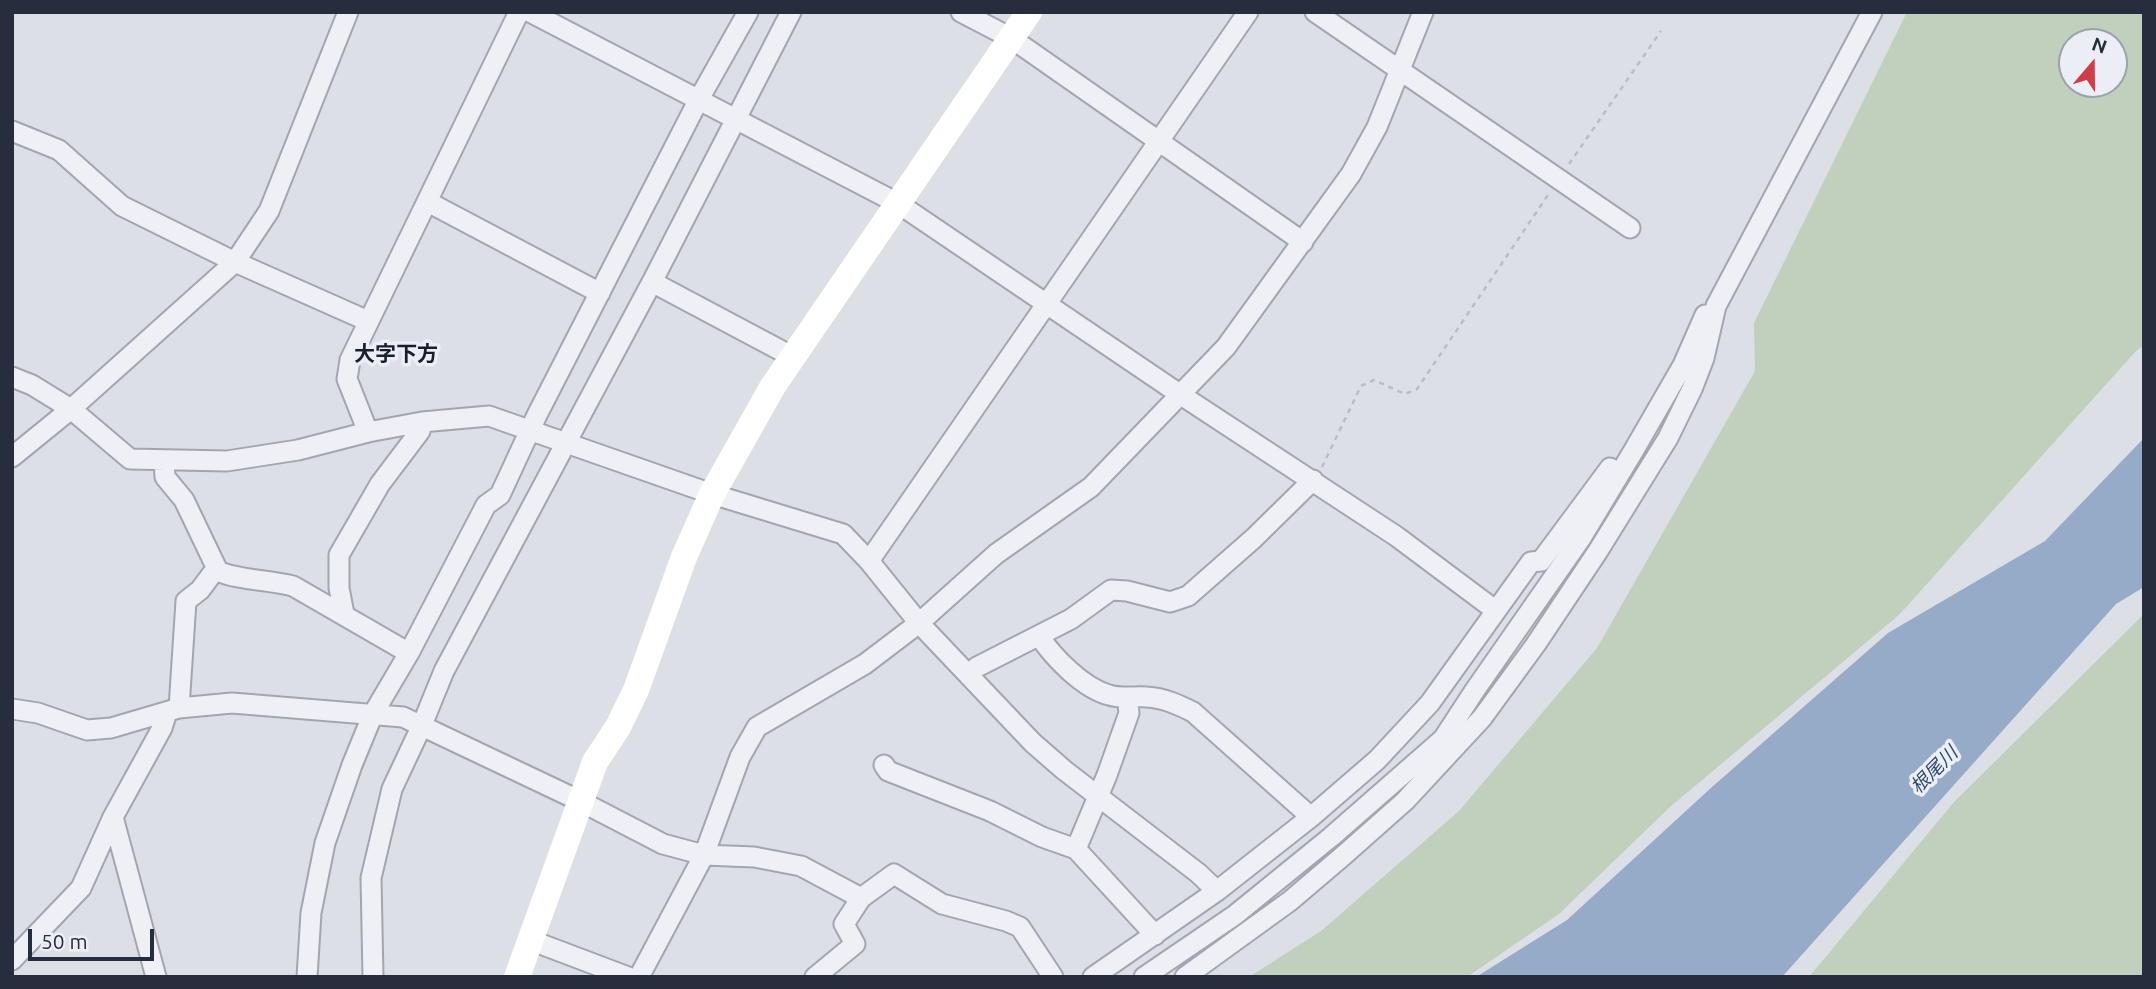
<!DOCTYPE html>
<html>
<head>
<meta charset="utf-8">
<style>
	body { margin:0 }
	#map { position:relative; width:2156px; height:989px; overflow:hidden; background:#dcdfe6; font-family:Ubuntu,sans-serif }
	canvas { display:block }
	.frame { position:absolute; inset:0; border:14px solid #262d3d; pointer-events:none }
	.north { position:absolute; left:2058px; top:28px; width:70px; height:70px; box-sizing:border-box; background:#ebeef4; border:2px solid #9ca1ab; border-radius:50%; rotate:20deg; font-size:19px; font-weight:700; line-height:28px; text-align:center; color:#262d3d }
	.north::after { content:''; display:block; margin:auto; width:24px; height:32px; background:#cf3d4b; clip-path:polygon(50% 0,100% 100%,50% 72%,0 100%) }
	.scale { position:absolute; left:28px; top:929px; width:126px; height:32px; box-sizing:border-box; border:4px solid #262d3d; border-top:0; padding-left:9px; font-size:21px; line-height:24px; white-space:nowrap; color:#262d3d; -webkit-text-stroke:5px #ebeef4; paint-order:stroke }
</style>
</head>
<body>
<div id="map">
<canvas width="2156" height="989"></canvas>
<div class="frame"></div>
<div class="north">N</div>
<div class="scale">50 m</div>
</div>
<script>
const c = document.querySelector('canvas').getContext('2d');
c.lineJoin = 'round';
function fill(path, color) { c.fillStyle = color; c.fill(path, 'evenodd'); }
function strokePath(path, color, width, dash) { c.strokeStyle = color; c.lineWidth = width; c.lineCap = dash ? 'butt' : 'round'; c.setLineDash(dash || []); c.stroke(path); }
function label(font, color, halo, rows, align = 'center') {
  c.font = font + ' Ubuntu,"Noto Sans JP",sans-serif'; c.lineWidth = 7; c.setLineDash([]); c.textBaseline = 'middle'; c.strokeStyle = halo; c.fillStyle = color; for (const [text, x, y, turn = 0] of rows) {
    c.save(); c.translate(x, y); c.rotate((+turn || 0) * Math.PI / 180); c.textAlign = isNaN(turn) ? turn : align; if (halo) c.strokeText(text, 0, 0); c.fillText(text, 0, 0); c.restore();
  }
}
const green = new Path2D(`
	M 1907,12 L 2144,12 L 2144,345 L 2136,351 L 1900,614 L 1670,807 L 1559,914 L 1467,977 L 1249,977 L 1321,931 L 1459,811 L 1597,648 L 1755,371 L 1754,323 ZM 2072,42 L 2114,42 L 2114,84 L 2072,84 Z
	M 2144,614 L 2144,977 L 1809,977 L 1954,802 Z`);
const water = new Path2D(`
	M 2144,438 L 2144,587 L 2116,604 L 1782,977 L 1476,977 L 1567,920 L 1712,787 L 1888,633 L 2045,541 Z`);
const path = new Path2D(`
	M 1569,164 L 1661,31
	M 1322,467 L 1361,386 L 1374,380 L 1405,394 L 1417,389 L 1548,195`);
const street = new Path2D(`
	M 530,12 L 899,204 L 1181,395 L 1396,536 L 1495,610
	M 791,12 L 652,282 L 793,357
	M 961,12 L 1011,38 L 1303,242
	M 1315,12 L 1630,228
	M 12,131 L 59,150 L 122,206 L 235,262 L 368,321
	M 428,202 L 600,293
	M 12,377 L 32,385 L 71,409 L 130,459 L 227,461 L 298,450 L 368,432 L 422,422 L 489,416 L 712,494 L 843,534 L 869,561 L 919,623 L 1033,743 L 1064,770 L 1198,873 L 1217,891
	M 368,432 L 347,379 L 350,360 L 519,12
	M 12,457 L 71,409 L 235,262 L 269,211 L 348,12
	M 164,461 L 165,477 L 184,500 L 218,571 C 236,580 271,580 293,586 L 409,653
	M 869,561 L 1248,12
	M 344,614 L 339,588 L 339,555 L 380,484 L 420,431 L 422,422
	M 1039,636 C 1054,658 1083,688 1109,695 C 1121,699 1135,696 1147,697 C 1164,698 1179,705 1193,712 L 1311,817 L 1217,891 L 1093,977
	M 969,675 L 977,667 L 1071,619 L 1111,590 L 1127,591 L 1170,602 L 1188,596 L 1254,538 L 1313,480
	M 179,708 L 186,601 L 200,590 L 212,574 L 218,571
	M 12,709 L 38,713 L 87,730 L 111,728 L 179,708 L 232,703 L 403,717 L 580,801 L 663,844 L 704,855 L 754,857 L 801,866 L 861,898 L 894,874 L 942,904 L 1006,921 L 1020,927 L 1053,977
	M 884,765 L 888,771 L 990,811 L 1042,837 L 1076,849 L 1155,935
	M 113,817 L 156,977
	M 1311,817 L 1377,760 L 1430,703 L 1531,562 L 1541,561 L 1610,468
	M 1076,849 L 1107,775 L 1129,713 L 1127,697
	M 530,940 L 628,977
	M 12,960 L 81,888 L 113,817 L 162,728 L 167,712
	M 307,977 L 311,913 L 325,843 L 352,765 L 373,714 L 409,653 L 486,505 L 500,495 L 537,415 L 699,99 L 748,12
	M 373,977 L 371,878 L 392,789 L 422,725 L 444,671 L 652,282
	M 639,977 L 704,855 L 740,757 L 757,727 L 865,664 L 919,623 L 996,554 L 1091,487 L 1226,347 L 1351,174 L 1377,127 L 1423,12
	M 815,977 L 855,944 L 844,924 L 861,898
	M 1144,977 L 1235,915 L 1331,837 L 1443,739 L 1475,690 L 1581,538 L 1634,450 L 1683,365 L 1705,315
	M 1185,977 L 1290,901 L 1344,855 L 1405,801 L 1482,718 L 1536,644 L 1598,551 L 1668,438 L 1692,389 L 1704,358 L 1716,306 L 1872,12`);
const secondary = new Path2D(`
	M 517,977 L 595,762 L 618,727 L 636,690 L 684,557 L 712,494 L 773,386 L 1029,12`);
const waterNames = [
	["根尾川",1934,770,-45]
];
const quarterNames = [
	["大字下方",396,354]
];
fill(green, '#c1d0bd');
fill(water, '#96abc7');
strokePath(street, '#a2a6b0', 23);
strokePath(path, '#bbbdc5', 2.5, [5, 5]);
strokePath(street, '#eff0f5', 19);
strokePath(secondary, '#fff', 26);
label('italic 19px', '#304971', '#ebeef4', waterNames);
label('bold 21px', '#181e2d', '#ebeef4', quarterNames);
</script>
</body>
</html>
